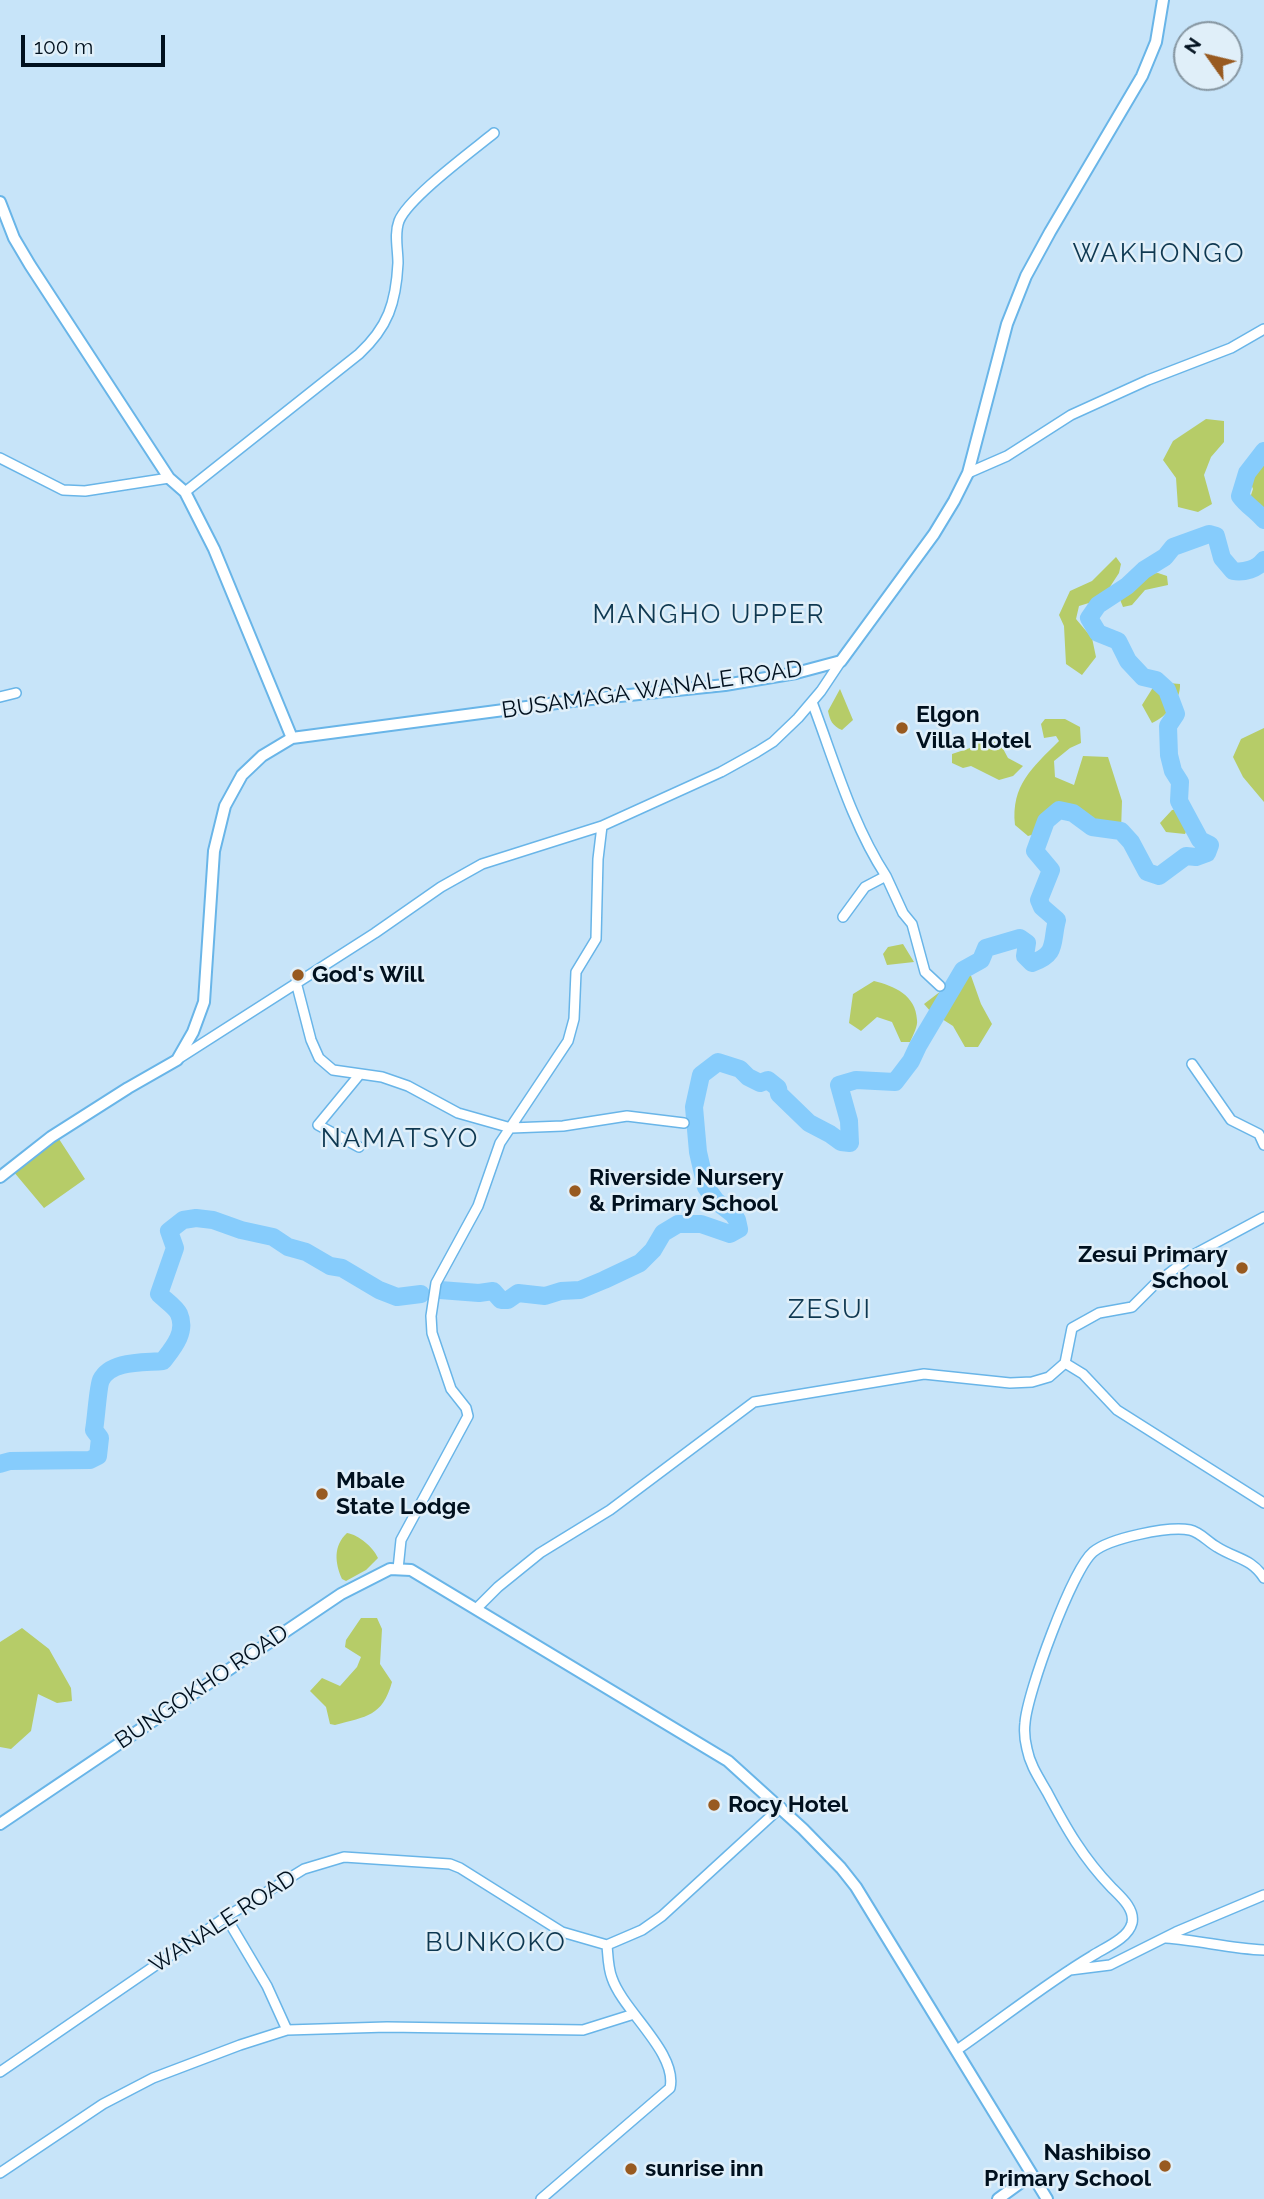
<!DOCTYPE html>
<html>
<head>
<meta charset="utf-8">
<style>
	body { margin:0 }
	#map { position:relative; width:1264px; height:2199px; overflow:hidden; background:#c7e4f9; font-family:Raleway,sans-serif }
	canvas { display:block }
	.north { position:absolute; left:1173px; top:21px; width:70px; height:70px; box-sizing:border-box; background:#e0eff9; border:2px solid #8696a1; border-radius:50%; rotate:304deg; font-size:19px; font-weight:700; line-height:28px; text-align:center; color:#00101e }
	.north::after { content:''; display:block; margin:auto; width:24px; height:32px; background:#985a20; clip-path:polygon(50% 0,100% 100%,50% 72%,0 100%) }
	.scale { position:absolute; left:21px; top:35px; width:144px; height:32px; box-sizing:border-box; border:4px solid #00101e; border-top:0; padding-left:9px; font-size:21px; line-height:24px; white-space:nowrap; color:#00101e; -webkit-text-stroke:5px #e0eff9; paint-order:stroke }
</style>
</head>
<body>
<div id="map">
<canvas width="1264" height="2199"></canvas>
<div class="north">N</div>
<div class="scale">100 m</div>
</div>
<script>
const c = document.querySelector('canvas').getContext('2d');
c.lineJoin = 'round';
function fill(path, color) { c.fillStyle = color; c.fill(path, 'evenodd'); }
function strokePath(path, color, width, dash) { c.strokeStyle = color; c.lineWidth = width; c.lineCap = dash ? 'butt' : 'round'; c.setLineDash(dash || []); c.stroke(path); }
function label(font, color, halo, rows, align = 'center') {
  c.font = font + ' Raleway,sans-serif'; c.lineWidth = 5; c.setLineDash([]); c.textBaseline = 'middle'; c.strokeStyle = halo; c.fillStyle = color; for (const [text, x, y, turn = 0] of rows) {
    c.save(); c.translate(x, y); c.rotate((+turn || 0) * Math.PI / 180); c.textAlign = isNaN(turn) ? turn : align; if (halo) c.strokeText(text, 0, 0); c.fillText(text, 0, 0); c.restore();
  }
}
const green = new Path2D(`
	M 1206,419 L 1224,421 L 1224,442 L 1211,457 L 1204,475 L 1212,504 L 1198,512 L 1178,507 L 1176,478 L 1163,460 L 1173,441 Z
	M 1264,456 L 1264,513 L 1255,522 L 1245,513 L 1253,489 L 1247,473 Z
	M 1116,557 L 1121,564 L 1119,573 L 1102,599 L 1079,606 L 1076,619 L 1092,638 L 1096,657 L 1082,675 L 1066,664 L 1064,626 L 1059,615 L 1070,591 L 1092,581 Z
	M 1158,573 L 1167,576 L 1168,585 L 1145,590 L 1132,605 L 1123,607 L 1117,592 L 1138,575 Z
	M 1168,683 L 1180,684 C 1181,700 1166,717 1152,723 L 1142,705 L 1152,689 Z
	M 840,689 L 853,720 L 842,730 C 832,726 830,720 828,711 Z
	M 1045,719 L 1065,719 L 1080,727 L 1081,743 L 1070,748 L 1054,761 L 1055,777 L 1074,785 L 1083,756 L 1108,757 L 1122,801 L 1121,831 L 1092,827 L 1073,813 L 1060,810 L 1046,821 L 1038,833 L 1028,836 L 1015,825 C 1011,785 1032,768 1059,741 L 1056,736 L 1044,738 L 1041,724 Z
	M 1264,728 L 1264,802 L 1243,777 L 1233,757 L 1241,739 Z
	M 984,739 L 1000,743 L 1008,758 L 1023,766 L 1013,776 L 999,780 L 971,766 L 963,768 L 952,763 L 952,754 L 970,748 Z
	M 1179,809 L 1190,823 L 1185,834 L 1166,832 L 1160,823 L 1172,810 Z
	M 903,944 L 914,962 L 887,965 L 883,954 L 888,947 Z
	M 970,973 L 981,1004 L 992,1024 L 978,1047 L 965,1047 L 953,1026 L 931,1012 L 924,1004 L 941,991 L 955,974 Z
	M 874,981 C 894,986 916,995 917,1020 C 918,1026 913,1035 910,1042 L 901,1042 L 892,1022 L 877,1017 L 861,1031 L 849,1023 L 853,994 Z
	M 59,1139 L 85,1179 L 44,1208 L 13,1171 Z
	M 347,1533 C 359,1535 373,1547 378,1558 L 366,1570 L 346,1581 L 342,1579 C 335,1563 333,1546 347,1533 Z
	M 361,1618 L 377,1618 L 382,1629 L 380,1664 L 392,1682 C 382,1717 367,1716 335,1725 L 330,1724 L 326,1707 L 310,1691 L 322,1678 L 340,1686 L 357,1667 L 361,1657 L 345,1647 L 346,1640 Z
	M 22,1628 L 49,1649 L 71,1688 L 72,1701 L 57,1703 L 38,1694 L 31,1731 L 11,1749 L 0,1747 L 0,1642 Z`);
const river = new Path2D(`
	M 1264,451 L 1247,473 L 1240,496 C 1247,506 1256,510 1264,520
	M 440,1290 L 479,1293 L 493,1291 L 501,1300 L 508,1300 L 518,1293 L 545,1296 L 561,1291 L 580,1290 L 604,1280 L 640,1263 L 653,1250 L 663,1233 L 678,1224 L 701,1224 L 730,1234 L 739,1229 L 737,1220 L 733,1214 L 716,1201 L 706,1187 L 698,1152 L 694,1107 L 701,1075 L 718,1062 L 740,1069 L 748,1077 L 760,1083 L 768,1080 L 778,1088 L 779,1094 L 809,1123 L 830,1134 L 841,1142 L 850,1143 L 849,1121 L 839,1085 L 856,1080 L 895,1082 L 911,1061 L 918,1046 L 963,970 L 981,960 L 986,948 L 1020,938 L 1027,943 L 1025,956 L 1032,963 C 1058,954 1051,943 1057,920 L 1042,907 L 1039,900 L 1051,870 L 1035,851 L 1046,821 L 1059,810 L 1073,813 L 1092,827 L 1121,831 L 1131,842 L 1147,872 L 1159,876 L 1186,856 L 1196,857 L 1207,853 L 1210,845 L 1200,840 L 1179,801 L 1180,782 L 1173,771 L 1169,755 L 1168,726 L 1176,714 L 1167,690 L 1156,680 L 1143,677 L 1128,661 L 1118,641 L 1098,633 L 1089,618 L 1098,605 L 1127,586 L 1144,570 L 1165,557 L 1173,547 L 1209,534 L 1216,536 L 1222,558 L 1233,571 C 1244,573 1257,569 1264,560
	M 0,1464 L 10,1461 L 90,1460 L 98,1456 L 100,1438 L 94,1430 C 96,1420 98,1386 101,1380 C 111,1360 144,1363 163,1361 C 173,1348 187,1332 179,1314 C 176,1307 165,1300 159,1294 L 175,1248 L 169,1231 L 183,1220 L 196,1218 L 213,1220 L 241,1230 L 273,1237 L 288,1247 L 306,1252 L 330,1266 L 342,1268 L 379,1290 L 397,1297 L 421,1294`);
const minor = new Path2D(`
	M 0,458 L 63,490 L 85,491 L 169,478
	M 968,473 L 1007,456 L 1071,415 L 1148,380 L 1231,348 L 1264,329
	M 185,492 L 359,354 C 388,327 396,303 398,263 C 398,249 394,234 399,221 C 408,198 472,151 494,133
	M 0,697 L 16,693
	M 812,702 C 834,760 852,824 886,876 L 865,887 L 843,917
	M 886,876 L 903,913 L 912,924 L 925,972 L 940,986
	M 296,982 L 311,1040 L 319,1058 L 333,1070 L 382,1077 L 408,1086 L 458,1113 L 511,1128 L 563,1126 L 627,1116 L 684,1123
	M 178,1059 L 375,933 L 441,887 L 482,864 L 602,826 L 721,772 L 757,752 L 773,742 L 798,718 L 821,691 L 841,661
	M 1192,1064 L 1231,1120 L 1259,1134 L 1264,1145
	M 359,1147 L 318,1125 L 360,1074
	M 1065,1363 L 1083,1374 L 1117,1410 L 1264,1503
	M 398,1569 L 401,1540 L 468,1416 L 466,1408 L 451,1389 L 432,1333 L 431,1316 L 436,1283 L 478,1206 L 500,1143 L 568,1041 L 574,1019 L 576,972 L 596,939 L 598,859 L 602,826
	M 477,1608 L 498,1587 L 540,1553 L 610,1510 L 754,1402 L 924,1374 L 1010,1383 L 1032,1382 L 1049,1377 L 1065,1363 L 1072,1328 L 1099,1313 L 1132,1307 L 1155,1284 L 1193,1255 L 1264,1217
	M 226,1917 L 267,1986 L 287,2030
	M 1166,1938 C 1199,1940 1230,1949 1264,1950
	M 1070,1970 L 1110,1965 L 1176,1932 L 1264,1895
	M 957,2050 C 1002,2019 1045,1984 1092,1956 C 1104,1948 1128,1939 1132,1923 C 1135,1909 1121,1897 1112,1888 C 1083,1858 1066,1828 1047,1792 C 1039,1778 1030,1765 1027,1749 C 1025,1741 1024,1731 1025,1723 C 1027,1693 1072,1570 1093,1552 C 1110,1538 1168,1526 1190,1530 C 1200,1532 1208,1542 1217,1547 C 1236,1559 1251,1558 1264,1578
	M 0,2072 L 226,1917 L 304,1869 L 344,1857 L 450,1864 L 460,1868 L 562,1932 L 607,1945 L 642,1930 L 662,1916 L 781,1807
	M 0,2173 L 103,2104 L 153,2078 L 240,2045 L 287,2030 L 387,2027 L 583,2030 L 634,2014
	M 541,2199 L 670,2088 C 678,2053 623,2011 612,1978 C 608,1968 608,1956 607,1945`);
const tertiary = new Path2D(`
	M 0,202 L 14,238 L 30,265 L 169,478 L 185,492 L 214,549 L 292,738
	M 0,1177 L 51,1137 L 128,1088 L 177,1060 L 193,1032 L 204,1002 L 214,851 L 225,806 L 242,775 L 262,756 L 292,738 L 572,701 L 725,685 L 796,673 L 841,661 L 934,534 L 954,501 L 968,473 L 1007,324 L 1026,276 L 1050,232 L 1142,76 L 1156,42 L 1163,0
	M 0,1824 L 341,1594 L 390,1569 L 411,1570 L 728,1761 L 803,1829 L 841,1868 L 856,1887 L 1047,2199
	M 998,2199 L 1031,2175`);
const markers = [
	[902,728,7,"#985a20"],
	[298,975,7,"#985a20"],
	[575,1191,7,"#985a20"],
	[1242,1268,7,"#985a20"],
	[322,1494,7,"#985a20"],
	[714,1805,7,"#985a20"],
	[1165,2166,7,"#985a20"],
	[631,2169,7,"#985a20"]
];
const streetNames = [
	["BUSAMAGA WANALE ROAD",652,690,-8],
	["BUNGOKHO ROAD",202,1687,-34],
	["WANALE ROAD",223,1922,-33]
];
const poiNames = [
	["Elgon",916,715],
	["Villa Hotel",916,741],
	["God's Will",312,975],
	["Riverside Nursery",589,1178],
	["& Primary School",589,1204],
	["Zesui Primary",1228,1255,"right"],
	["School",1228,1281,"right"],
	["Mbale",336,1481],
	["State Lodge",336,1507],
	["Rocy Hotel",728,1805],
	["Nashibiso",1151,2153,"right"],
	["Primary School",1151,2179,"right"],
	["sunrise inn",645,2169]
];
const quarterNames = [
	["WAKHONGO",1159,254],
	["MANGHO UPPER",709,615],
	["NAMATSYO",400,1139],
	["ZESUI",830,1310],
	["BUNKOKO",496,1943]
];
fill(green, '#b6cc68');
strokePath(river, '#86ccfc', 18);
strokePath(minor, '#69b5e8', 12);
strokePath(tertiary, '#69b5e8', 14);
strokePath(minor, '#fff', 9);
strokePath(tertiary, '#fff', 10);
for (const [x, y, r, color] of markers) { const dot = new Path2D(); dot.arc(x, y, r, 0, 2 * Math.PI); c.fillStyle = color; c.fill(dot); strokePath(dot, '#e0eff9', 2.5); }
label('23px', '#00101e', '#e0eff9', streetNames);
label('bold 23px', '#00101e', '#e0eff9', poiNames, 'left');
c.letterSpacing = '2px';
label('26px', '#0e3851', '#e0eff9', quarterNames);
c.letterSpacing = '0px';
</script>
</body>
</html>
